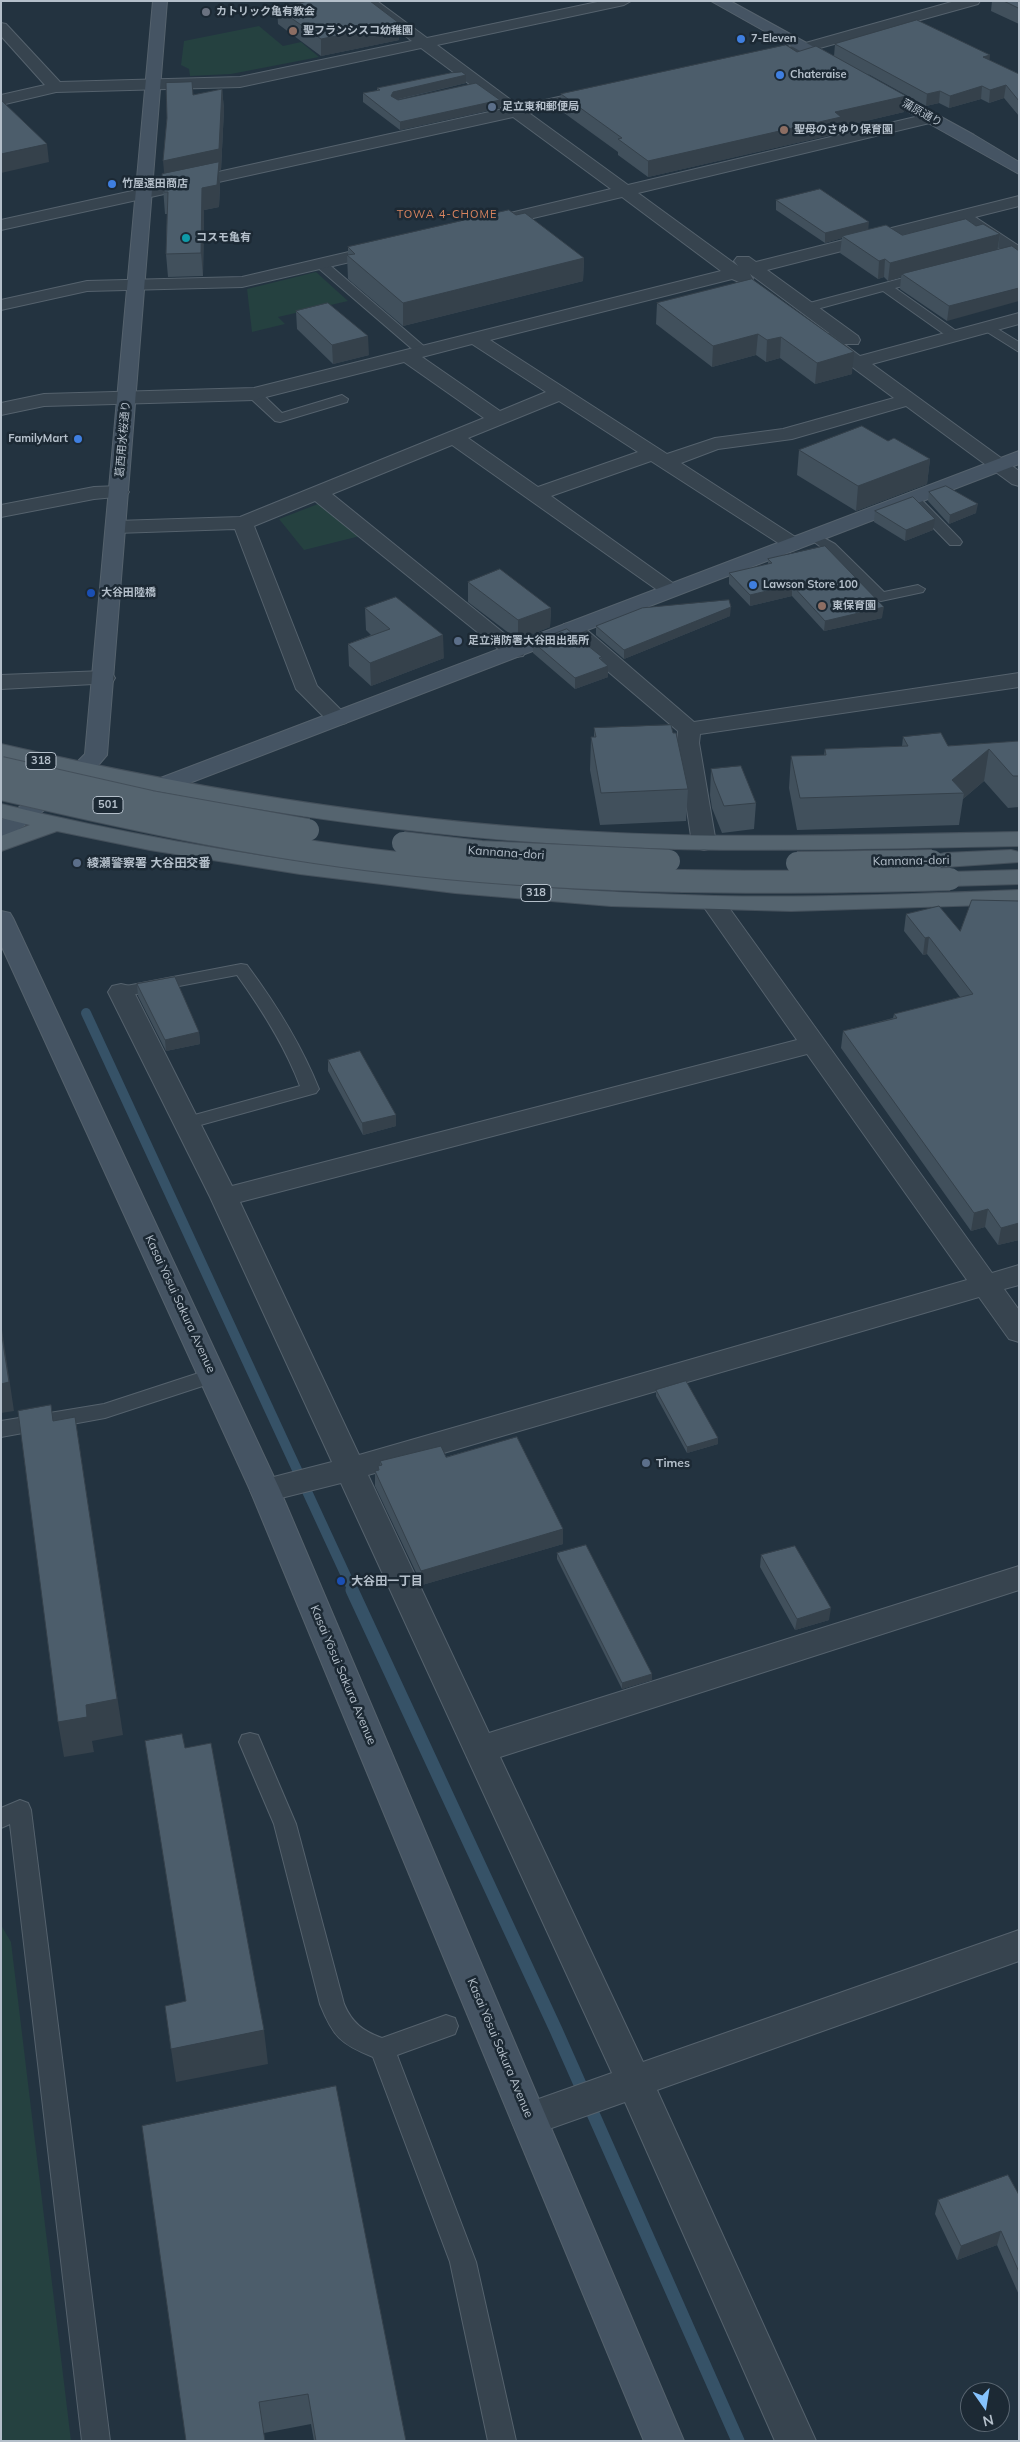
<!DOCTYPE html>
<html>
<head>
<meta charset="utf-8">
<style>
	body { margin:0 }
	#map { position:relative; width:1020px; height:2442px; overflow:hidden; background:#233340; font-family:Mulish,sans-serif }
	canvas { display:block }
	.frame { position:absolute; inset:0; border:2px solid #b4bfca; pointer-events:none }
	.north { position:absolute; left:960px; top:2382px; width:50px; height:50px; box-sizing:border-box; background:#1c2934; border:1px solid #596570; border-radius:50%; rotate:167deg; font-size:14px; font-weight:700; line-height:20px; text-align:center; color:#b4bfca }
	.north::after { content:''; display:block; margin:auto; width:18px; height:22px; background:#86c3fd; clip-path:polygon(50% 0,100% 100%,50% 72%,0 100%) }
</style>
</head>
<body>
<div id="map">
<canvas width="1020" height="2442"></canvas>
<div class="frame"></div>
<div class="north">N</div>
</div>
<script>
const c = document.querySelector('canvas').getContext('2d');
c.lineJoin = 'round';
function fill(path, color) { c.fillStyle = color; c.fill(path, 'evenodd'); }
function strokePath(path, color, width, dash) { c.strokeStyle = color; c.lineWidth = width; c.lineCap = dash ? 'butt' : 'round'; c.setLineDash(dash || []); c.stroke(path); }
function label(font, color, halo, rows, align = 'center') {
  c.font = font + ' Mulish,"Noto Sans JP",sans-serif'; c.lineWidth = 5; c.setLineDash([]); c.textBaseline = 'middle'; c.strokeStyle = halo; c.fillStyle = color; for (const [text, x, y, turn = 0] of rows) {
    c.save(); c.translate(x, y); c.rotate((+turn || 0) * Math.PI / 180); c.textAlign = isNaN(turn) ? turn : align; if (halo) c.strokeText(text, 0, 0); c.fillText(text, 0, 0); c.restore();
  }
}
const green = new Path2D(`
	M 259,26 L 283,46 L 301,42 L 319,57 L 231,74 L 190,76 L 189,69 L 181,65 L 184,41 Z
	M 316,272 L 348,301 L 278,317 L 285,324 L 252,332 L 247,289 Z
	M 325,503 L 360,536 L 304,550 L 279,519 L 318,504 Z
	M 1,1925 L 11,1942 L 71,2441 L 1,2441 Z`);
const streamFar1 = new Path2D(`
	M 86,1013 L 353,1591`);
const stream = new Path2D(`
	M 352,1590 L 556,2030 L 738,2441`);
const lane = new Path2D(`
	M 321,260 L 325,261 L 426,348 L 428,351 L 426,354 L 418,354 L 317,267 L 315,264 Z
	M 926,272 L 930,273 L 932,276 L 930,279 L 895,288 L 959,333 L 961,336 L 959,339 L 951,339 L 883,291 L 806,312 L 800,308 L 802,305 Z
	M 988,323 L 1019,342 L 1019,352 L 984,330 L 982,327 L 984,324 Z
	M 254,390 L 259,391 L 282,413 L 342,395 L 348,399 L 347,402 L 280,422 L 275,421 L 249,397 L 248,394 Z
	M 916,498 L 921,499 L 960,539 L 962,542 L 960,545 L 950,545 L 911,505 L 909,502 Z
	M 813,532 L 835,544 L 884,592 L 918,585 L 925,589 L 923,592 L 881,601 L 876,600 L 825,550 L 806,536 Z
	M 241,964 L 247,965 C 276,1004 301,1044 319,1089 L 316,1093 L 186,1129 L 180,1127 L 177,1123 L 180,1119 L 300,1086 C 285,1046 262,1010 237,975 L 121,997 L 115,996 L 112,992 L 115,988 L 121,987 Z
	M 214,1368 L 221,1370 L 224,1375 L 221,1380 L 105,1418 L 1,1437 L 1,1421 L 104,1404 Z
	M 250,1733 L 258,1735 L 296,1824 L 344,2004 C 352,2023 363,2031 382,2038 L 446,2015 L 455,2018 L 458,2026 L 455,2034 L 397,2055 L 476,2262 L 516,2441 L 488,2441 L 450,2262 L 373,2057 C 340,2044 333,2036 320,2004 L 274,1824 L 239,1742 L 242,1735 Z
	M 20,1800 L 28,1803 L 31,1810 L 110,2441 L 82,2441 L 10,1824 L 1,1828 L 1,1808 Z`);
const street = new Path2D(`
	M 360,1 L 377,1 L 427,38 L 602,1 L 631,1 L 624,5 L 437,45 L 519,106 L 598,88 L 604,90 L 606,93 L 604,96 L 529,113 L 628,185 L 932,113 L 938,115 L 940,118 L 938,121 L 638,193 L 738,266 L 734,261 L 737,257 L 749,257 L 756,262 L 1019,196 L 1019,206 L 975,217 L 1019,246 L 1019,259 L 1013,258 L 960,221 L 767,270 L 858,336 L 860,340 L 858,344 L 844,344 L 750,274 L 753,279 L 750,283 L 744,284 L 732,279 L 490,340 L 667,454 L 715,438 L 783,429 L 894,398 L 817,341 L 814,337 L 817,333 L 829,333 L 860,356 L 1019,313 L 1019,324 L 872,364 L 1019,471 L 1019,486 L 1012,484 L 906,406 L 792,439 L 718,449 L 681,463 L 800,540 L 803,544 L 800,548 L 793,550 L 786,548 L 651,461 L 551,496 L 677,586 L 680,590 L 677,594 L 670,596 L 663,594 L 452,445 L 332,494 L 526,651 L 523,656 L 515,657 L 507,656 L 315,501 L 254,526 L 317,686 L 349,718 L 346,723 L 338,725 L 330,723 L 296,689 L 235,529 L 116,533 L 109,531 L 106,527 L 109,523 L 116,521 L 240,517 L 484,418 L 404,362 L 254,400 L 44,406 L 1,415 L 1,403 L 44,394 L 254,388 L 721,271 L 622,197 L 491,228 L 485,227 L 482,223 L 485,219 L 611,189 L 513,117 L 1,230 L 1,220 L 503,109 L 421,48 L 240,87 L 56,92 L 1,105 L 1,95 L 45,85 L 1,36 L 1,23 L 6,24 L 60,82 L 240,77 L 412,41 ZM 472,344 L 546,392 L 500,411 L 422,357 ZM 559,401 L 638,452 L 538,487 L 468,438 Z
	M 955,1 L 980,1 L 978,4 L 809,51 L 757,63 L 749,58 L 752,55 L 802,44 Z
	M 383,244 L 389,245 L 392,249 L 389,253 L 242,287 L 87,291 L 1,310 L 1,300 L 87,281 L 242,277 Z
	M 119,486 L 126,488 L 129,492 L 126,496 L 94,499 L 1,517 L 1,505 L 94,487 Z
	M 572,623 L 580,624 L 694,722 L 1019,673 L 1019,687 L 700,734 L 699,743 L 716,843 L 712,848 L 704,850 L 696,848 L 692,843 L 677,743 L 678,731 L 564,634 L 561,629 L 564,624 Z
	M 104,671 L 112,673 L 115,678 L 112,683 L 1,689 L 1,675 Z
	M 713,896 L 722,898 L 992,1273 L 1019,1265 L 1019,1285 L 1004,1289 L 1019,1310 L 1019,1342 L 1009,1339 L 979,1297 L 368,1475 L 489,1733 L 1019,1566 L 1019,1590 L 500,1757 L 643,2062 L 1019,1930 L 1019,1961 L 657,2090 L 816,2441 L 775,2441 L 625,2102 L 529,2136 L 516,2131 L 511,2119 L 516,2107 L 612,2073 L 341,1483 L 265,1502 L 254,1498 L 250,1490 L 254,1482 L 332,1462 L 210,1197 L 108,992 L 112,986 L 121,984 L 130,986 L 134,992 L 232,1186 L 797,1040 L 701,903 L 704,898 ZM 807,1054 L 967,1280 L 359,1455 L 240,1202 Z`);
const secondary = new Path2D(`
	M 153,1 L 167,1 L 107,755 L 89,776 L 9,837 L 1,839 L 1,821 L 73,766 L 85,754 Z
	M 711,1 L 730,1 L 974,135 L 1019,162 L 1019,174 Z
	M 1019,451 L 1019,464 L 166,792 L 158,794 L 150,792 L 146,787 L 150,782 Z
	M 1,911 L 10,913 L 13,918 L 280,1490 L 684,2441 L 644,2441 L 250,1490 L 1,945 Z`);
const primary = new Path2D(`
	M 1,744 C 204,791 409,824 617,833 C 751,839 885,834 1019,832 L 1019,846 C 885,848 751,853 617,847 C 409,838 204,805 1,758 Z
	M 1,804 C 230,860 478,890 715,896 C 816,898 918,894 1019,890 L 1019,904 L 791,911 L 611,906 L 455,893 L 300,874 L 150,850 L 57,831 L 1,851 L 1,836 L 30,825 L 1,818 Z
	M 1011,850 L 1019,852 L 1019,862 L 945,867 L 937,865 L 933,860 L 937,855 L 945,853 Z
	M 1019,870 L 1019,884 L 950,886 L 942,884 L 938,879 L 942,874 L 950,872 Z`);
const primaryBridge = new Path2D(`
	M 1,768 L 151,802 L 308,830
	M 1,789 C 138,821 277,851 417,865 C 594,884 772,884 950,879
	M 403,843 L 481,852 L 669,861
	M 797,863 L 932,861`);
const wall = new Path2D(`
	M 992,1 L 1019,1 L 1019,24 L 991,11 Z
	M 277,8 L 399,23 L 399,40 L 321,56 L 278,24 Z
	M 835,44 L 989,60 L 1019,74 L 1019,116 L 1004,98 L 989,103 L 981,99 L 949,108 L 939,103 L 926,106 L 868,74 L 904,112 L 840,127 L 840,133 L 648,177 L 618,155 L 618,152 L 560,110 L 561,94 L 797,52 L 834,56 Z
	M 466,75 L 466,83 L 397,100 L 500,100 L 500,108 L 400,130 L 363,102 L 363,93 L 377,91 L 377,88 Z
	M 222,89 L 224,109 L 221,170 L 219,170 L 220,184 L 219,207 L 204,210 L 203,276 L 168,277 L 166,254 L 167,214 L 165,214 L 162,174 L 164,174 L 193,95 Z
	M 776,200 L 869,229 L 902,235 L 976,226 L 1000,234 L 998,250 L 947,321 L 900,289 L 901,277 L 888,281 L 884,277 L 878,279 L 840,253 L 842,238 L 825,243 L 776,210 Z
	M 516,215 L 584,258 L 583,281 L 403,326 L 348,279 L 347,255 L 348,255 L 348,247 Z
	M 752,279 L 852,374 L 815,384 L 780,358 L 766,362 L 756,355 L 712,367 L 656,324 L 657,303 Z
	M 296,311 L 369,355 L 333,364 L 297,329 Z
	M 888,441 L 930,459 L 927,484 L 856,511 L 797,475 L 799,450 Z
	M 929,492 L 976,513 L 949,524 L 928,501 Z
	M 875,511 L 933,530 L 905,541 L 874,522 Z
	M 768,559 L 882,618 L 824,631 L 792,596 L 750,606 L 729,584 L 729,573 L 768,564 Z
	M 468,582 L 551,608 L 550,627 L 518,640 L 468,602 Z
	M 365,608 L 444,658 L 371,686 L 349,666 L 348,644 L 371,635 L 366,630 Z
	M 730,616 L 624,659 L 596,635 L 596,626 Z
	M 533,642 L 602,657 L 601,660 L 608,666 L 608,677 L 575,689 L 533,653 Z
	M 594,728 L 688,789 L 686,821 L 600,825 L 590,770 L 591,737 L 594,737 Z
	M 903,737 L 948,746 L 1019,741 L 1019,807 L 1008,808 L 984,781 L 963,799 L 959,825 L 797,830 L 789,788 L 791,756 L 824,755 L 825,749 L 902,746 Z
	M 711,769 L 756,803 L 754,829 L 722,833 L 712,808 L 710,795 Z
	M 1019,901 L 1019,1240 L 998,1245 L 985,1227 L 971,1231 L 841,1048 L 843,1031 L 893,1018 L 894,1014 L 960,997 L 927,954 L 923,955 L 904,931 L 906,914 L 960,931 Z
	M 137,984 L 199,1032 L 200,1044 L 166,1051 L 138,996 Z
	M 328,1060 L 396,1126 L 363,1135 L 328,1071 Z
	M 656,1390 L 718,1438 L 718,1444 L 687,1453 L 656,1396 Z
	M 446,1457 L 563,1544 L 422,1585 L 375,1486 L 375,1471 L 378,1471 L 378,1466 L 380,1465 L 380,1461 Z
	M 557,1553 L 652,1680 L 622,1689 L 557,1559 Z
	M 761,1555 L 829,1620 L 795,1630 L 760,1567 Z
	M 142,2126 L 406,2441 L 314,2441 L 311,2424 L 264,2433 Z
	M 1019,2195 L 1019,2295 L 997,2245 L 957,2260 L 935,2214 L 938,2200 Z`);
const shadedWall = new Path2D(`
	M 399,23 L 399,40 L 321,56 L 321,39 Z
	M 990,55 L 989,67 L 983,57 Z
	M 466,75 L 466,83 L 394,100 L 391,96 L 393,92 Z
	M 1006,85 L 1004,98 L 989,103 L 990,90 Z
	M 982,86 L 981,99 L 949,108 L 950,96 Z
	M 222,89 L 224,109 L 221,170 L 219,170 L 220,184 L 219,207 L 204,210 L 203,276 L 201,253 L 165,182 L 163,161 Z
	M 940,91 L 939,103 L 926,106 L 927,94 Z
	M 906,96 L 904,112 L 840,127 L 840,133 L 648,177 L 648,161 L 835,112 Z
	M 500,100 L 500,108 L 400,130 L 400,122 Z
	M 47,144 L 49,162 L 1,173 L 1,154 Z
	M 869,222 L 868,232 L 842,236 L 842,238 L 825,243 L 825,233 Z
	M 1000,234 L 997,252 L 902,274 L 901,277 L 888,281 L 890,263 Z
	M 584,258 L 583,281 L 403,326 L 403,303 Z
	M 885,259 L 884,277 L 878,279 L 879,261 Z
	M 1019,288 L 1019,301 L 947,321 L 949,306 Z
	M 758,334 L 756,355 L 712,367 L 713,346 Z
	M 368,336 L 369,355 L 333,364 L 332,345 Z
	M 781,337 L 780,358 L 766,362 L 767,340 Z
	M 854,352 L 852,374 L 815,384 L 817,363 Z
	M 930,459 L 927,484 L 856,511 L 858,486 Z
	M 978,504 L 976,513 L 949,524 L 950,515 Z
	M 935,519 L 933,530 L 905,541 L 906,530 Z
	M 792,585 L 792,596 L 750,606 L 750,595 Z
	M 731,607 L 730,616 L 624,659 L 624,650 Z
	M 884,607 L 882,618 L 824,631 L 825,621 Z
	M 551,608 L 550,627 L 518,640 L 518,620 Z
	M 443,635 L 444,658 L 371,686 L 370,663 Z
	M 608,666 L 608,677 L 575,689 L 575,678 Z
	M 989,749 L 984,781 L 963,799 L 964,793 L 952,780 Z
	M 929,937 L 927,954 L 923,955 L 925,938 Z
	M 199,1032 L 200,1044 L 166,1051 L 165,1040 Z
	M 396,1115 L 396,1126 L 363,1135 L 362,1123 Z
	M 988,1209 L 985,1227 L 971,1231 L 974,1213 Z
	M 1019,1223 L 1019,1240 L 998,1245 L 1001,1228 Z
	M 1,1323 L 14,1411 L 1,1413 Z
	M 75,1417 L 123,1735 L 92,1741 L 94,1752 L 64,1757 L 58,1722 L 86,1705 Z
	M 718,1438 L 718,1444 L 687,1453 L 687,1447 Z
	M 563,1529 L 563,1544 L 422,1585 L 421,1571 Z
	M 831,1608 L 829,1620 L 795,1630 L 797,1619 Z
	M 652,1674 L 652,1680 L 622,1689 L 622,1683 Z
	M 264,2030 L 268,2064 L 176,2082 L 171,2049 Z
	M 1001,2231 L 997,2245 L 957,2260 L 961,2246 Z`);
const building = new Path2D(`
	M 309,1 L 370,1 L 399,23 L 321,39 L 277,8 Z
	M 1004,1 L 1019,1 L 1019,8 Z
	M 917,20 L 990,55 L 983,57 L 1019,74 L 1019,101 L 1006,85 L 990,90 L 982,86 L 950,96 L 940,91 L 927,94 L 835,44 Z
	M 786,45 L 797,52 L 816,46 L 906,96 L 835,112 L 841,117 L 648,161 L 618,139 L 622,138 L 561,94 Z
	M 462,72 L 466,75 L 393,92 L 391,96 L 398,100 L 476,83 L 500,100 L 400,122 L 363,93 L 380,90 L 377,88 L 450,73 Z
	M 192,82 L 193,95 L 222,89 L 219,149 L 163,161 L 167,118 L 166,83 Z
	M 1,100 L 47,144 L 1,154 Z
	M 219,162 L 217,185 L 202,188 L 201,253 L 166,254 L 168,192 L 164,192 L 162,174 Z
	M 820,189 L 869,222 L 825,233 L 776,200 Z
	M 509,210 L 516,215 L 525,213 L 584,258 L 403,303 L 347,255 L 355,254 L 348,247 Z
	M 966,219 L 976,226 L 983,224 L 1000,234 L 890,263 L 885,259 L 879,261 L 842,236 L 886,225 L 902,235 Z
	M 1012,246 L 1019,251 L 1019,288 L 949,306 L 902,274 Z
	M 752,279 L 854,352 L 817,363 L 781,337 L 767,340 L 758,334 L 713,346 L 657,303 Z
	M 328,303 L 368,336 L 332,345 L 296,311 Z
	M 862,426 L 888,441 L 894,438 L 930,459 L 858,486 L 799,450 Z
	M 946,486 L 978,504 L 950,515 L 929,492 Z
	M 913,497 L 935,519 L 906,530 L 875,511 Z
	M 825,546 L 884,607 L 825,621 L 792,585 L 750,595 L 729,573 L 772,563 L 768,559 Z
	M 500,569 L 551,608 L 518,620 L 468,582 Z
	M 396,597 L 443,635 L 370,663 L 348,644 L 390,629 L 365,608 Z
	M 729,600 L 731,607 L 624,650 L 596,626 L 642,608 Z
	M 567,629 L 602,657 L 599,658 L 608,666 L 575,678 L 533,642 Z
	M 671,725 L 673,733 L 676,733 L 688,789 L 601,793 L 591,737 L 596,737 L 594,728 Z
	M 941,733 L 948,746 L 1019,741 L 1019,776 L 1013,776 L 989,749 L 952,780 L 964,793 L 800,798 L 791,756 L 826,755 L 825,749 L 908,746 L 903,737 Z
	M 741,766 L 756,803 L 724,806 L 714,781 L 711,769 Z
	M 972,900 L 1019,901 L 1019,1223 L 1001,1228 L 988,1209 L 974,1213 L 843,1031 L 897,1018 L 894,1014 L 973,994 L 929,937 L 925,938 L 906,914 L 939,906 L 960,931 Z
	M 175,977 L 199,1032 L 165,1040 L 137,984 Z
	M 360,1051 L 396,1115 L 362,1123 L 328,1060 Z
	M 1,1330 L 9,1382 L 1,1384 Z
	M 686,1381 L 718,1438 L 687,1447 L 656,1390 Z
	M 51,1405 L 53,1421 L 75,1417 L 117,1699 L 86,1705 L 87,1717 L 58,1722 L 18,1411 Z
	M 517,1437 L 563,1529 L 421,1571 L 375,1471 L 379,1470 L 378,1466 L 382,1465 L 380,1461 L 441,1446 L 446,1457 Z
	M 586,1545 L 652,1674 L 622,1683 L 557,1553 Z
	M 795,1546 L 831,1608 L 797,1619 L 761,1555 Z
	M 182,1734 L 185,1748 L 211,1743 L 264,2030 L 171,2049 L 165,2006 L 186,2001 L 145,1741 Z
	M 336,2086 L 406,2441 L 316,2441 L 308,2394 L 259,2402 L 265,2441 L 186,2441 L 142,2126 Z
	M 1008,2175 L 1019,2195 L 1019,2272 L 1001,2231 L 961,2246 L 938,2200 Z`);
const markers = [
	[206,12,5,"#6b7280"],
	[293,31,5,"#8d6e63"],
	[741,39,5,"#3f7fe0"],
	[780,75,5,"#3f7fe0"],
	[492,107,5,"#5c6f8a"],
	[784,130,5,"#8d6e63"],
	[112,184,5,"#3f7fe0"],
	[186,238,5,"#0f9aa8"],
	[78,439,5,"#3f7fe0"],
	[753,585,5,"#3f7fe0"],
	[91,593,5,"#1a4fb4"],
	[822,606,5,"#8d6e63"],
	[458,641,5,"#5c6f8a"],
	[77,863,5,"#5c6f8a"],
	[646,1463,5,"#5c6f8a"],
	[341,1581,5,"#1a4fb4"]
];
const farPoinames = [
	["カトリック亀有教会",216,12],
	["聖フランシスコ幼稚園",303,31],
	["7-Eleven",751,39],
	["Chateraise",790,75],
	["足立東和郵便局",502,107],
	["聖母のさゆり保育園",794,130],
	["竹屋遠田商店",122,184],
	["コスモ亀有",196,238],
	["FamilyMart",68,439,"right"],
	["Lawson Store 100",763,585],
	["大谷田陸橋",101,593],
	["東保育園",832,606],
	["足立消防署大谷田出張所",468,641]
];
const farStreetnames = [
	["蒲原通り",922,113,29],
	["葛西用水桜通り",123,439,-85]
];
const farNeighbourhoodnames = [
	["TOWA 4-CHOME",447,215]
];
const shields = [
	[41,761,30],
	[108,805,30],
	[536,893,30]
];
const shieldNames = [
	["318",41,761],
	["501",108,805],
	["318",536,893]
];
const streetNames = [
	["Kannana-dori",506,853,4],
	["Kannana-dori",911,861,-1],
	["Kasai Yōsui Sakura Avenue",180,1304,65],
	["Kasai Yōsui Sakura Avenue",343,1675,67],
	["Kasai Yōsui Sakura Avenue",500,2048,67]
];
const poiNames = [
	["綾瀬警察署 大谷田交番",87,863],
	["Times",656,1463],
	["大谷田一丁目",351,1581]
];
fill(green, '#254140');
strokePath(streamFar1, '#365267', 10);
strokePath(stream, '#365267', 13);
strokePath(lane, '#55626d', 2);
strokePath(street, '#55626d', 2);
strokePath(secondary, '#55626d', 2);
strokePath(primary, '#44505b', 2);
fill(lane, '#37444f');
fill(street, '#37444f');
fill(secondary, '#455463');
fill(primary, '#55646f');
strokePath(primaryBridge, '#44505b', 24, []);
strokePath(primaryBridge, '#55646f', 22);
fill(wall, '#41505c');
fill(shadedWall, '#35414b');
fill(building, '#4c5d6b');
strokePath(building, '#35414b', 1);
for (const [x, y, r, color] of markers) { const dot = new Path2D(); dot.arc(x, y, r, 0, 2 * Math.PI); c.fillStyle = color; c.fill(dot); strokePath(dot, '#1c2934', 2); }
label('bold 11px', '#b4bfca', '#1c2934', farPoinames, 'left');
label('11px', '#b4bfca', '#1c2934', farStreetnames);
c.letterSpacing = '1px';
label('11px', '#da845f', '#1c2934', farNeighbourhoodnames);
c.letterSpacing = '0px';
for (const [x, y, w] of shields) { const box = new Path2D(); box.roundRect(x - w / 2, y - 8.5, w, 17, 4); c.fillStyle = '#1c2934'; c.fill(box); strokePath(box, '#b4bfca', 1); }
label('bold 11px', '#b4bfca', null, shieldNames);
label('12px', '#b4bfca', '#1c2934', streetNames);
label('bold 12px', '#b4bfca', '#1c2934', poiNames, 'left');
</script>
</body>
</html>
